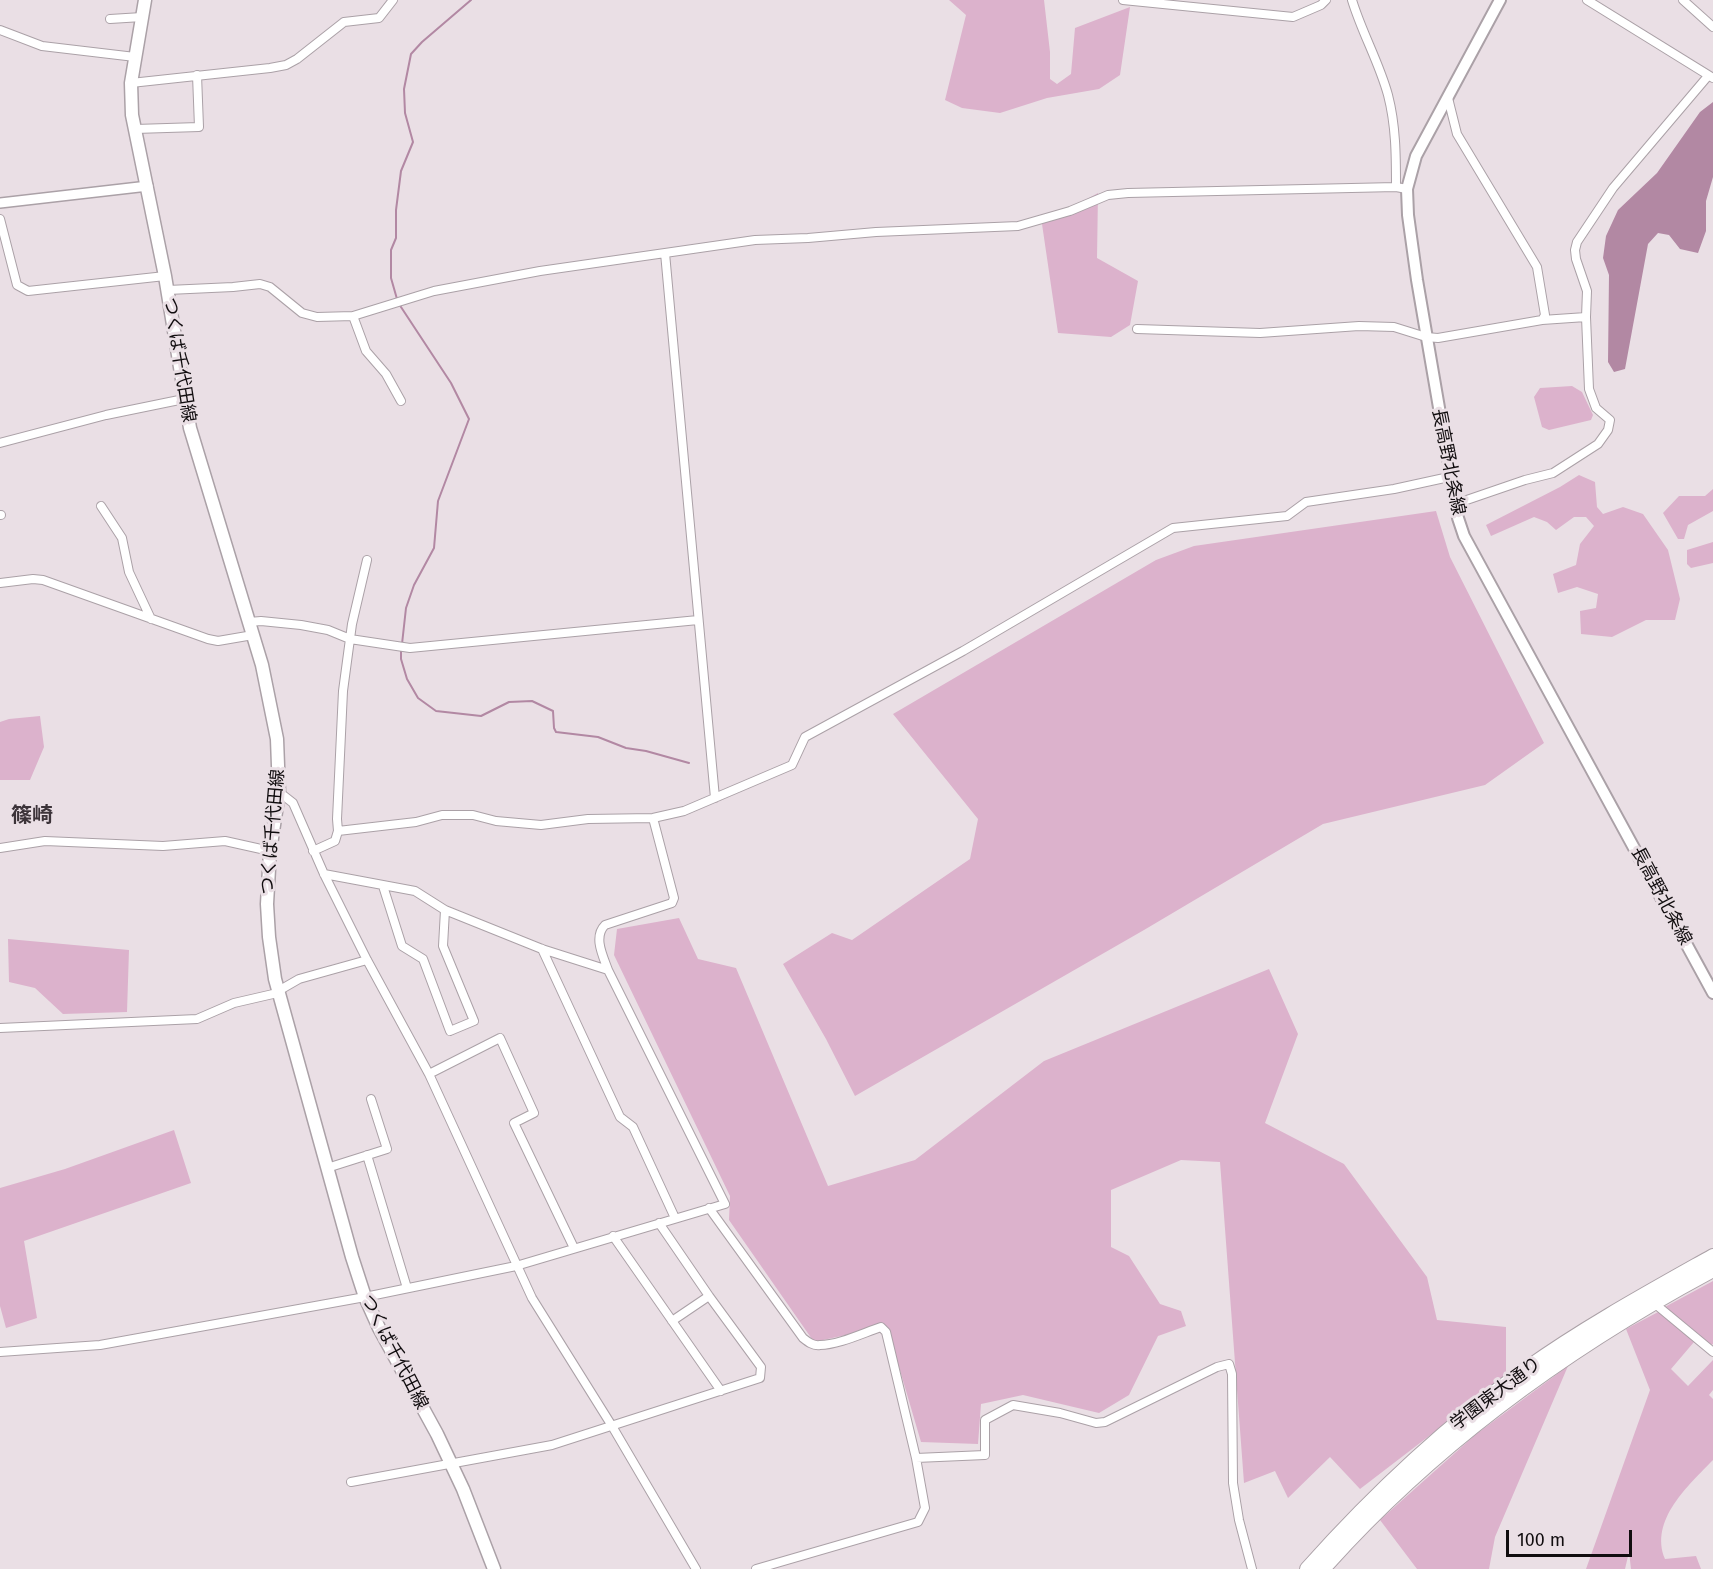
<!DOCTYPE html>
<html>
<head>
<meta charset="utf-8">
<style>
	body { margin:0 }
	#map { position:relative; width:1713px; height:1569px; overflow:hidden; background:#eadfe5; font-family:"Fira Sans",sans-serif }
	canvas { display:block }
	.scale { position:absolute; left:1506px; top:1530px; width:126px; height:27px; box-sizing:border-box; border:3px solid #110d0f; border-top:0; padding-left:8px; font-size:18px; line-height:21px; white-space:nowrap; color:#110d0f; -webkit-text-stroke:4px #eadfe5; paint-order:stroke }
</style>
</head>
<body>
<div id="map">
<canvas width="1713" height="1569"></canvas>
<div class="scale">100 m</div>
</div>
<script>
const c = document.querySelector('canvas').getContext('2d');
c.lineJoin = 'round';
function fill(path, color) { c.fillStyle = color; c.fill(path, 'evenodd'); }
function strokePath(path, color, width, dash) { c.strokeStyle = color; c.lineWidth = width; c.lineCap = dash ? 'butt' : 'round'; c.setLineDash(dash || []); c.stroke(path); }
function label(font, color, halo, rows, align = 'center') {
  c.font = font + ' "Fira Sans","Noto Sans JP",sans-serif'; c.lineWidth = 6; c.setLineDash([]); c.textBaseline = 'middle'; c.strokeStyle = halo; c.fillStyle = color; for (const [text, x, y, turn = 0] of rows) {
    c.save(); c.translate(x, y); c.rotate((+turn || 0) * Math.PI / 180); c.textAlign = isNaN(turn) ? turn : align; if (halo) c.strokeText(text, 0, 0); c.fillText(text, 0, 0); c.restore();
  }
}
const green = new Path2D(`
	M 949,0 L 1044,0 L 1050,52 L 1050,79 L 1057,84 L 1071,74 L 1075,28 L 1130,7 L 1120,75 L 1099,89 L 1047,98 L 1000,113 L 962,108 L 945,100 L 966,15 Z
	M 1098,193 L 1097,258 L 1138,281 L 1130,325 L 1111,337 L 1058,333 L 1042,224 Z
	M 1572,386 L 1582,392 L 1593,415 L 1591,420 L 1549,430 L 1542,427 L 1534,397 L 1540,388 Z
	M 1579,475 L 1595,482 L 1597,507 L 1603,514 L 1623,507 L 1643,514 L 1668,550 L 1680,599 L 1675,620 L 1646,620 L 1612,637 L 1581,634 L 1580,611 L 1596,608 L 1598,594 L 1577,587 L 1558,593 L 1553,574 L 1576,565 L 1580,544 L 1594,526 L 1586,517 L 1574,517 L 1556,530 L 1547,522 L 1534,517 L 1491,536 L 1486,525 L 1560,487 Z
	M 1713,489 L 1713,511 L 1688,525 L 1684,539 L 1678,539 L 1663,513 L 1679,496 L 1705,496 Z
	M 1436,511 L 1450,557 L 1544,743 L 1485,785 L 1323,824 L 1144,930 L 855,1096 L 826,1039 L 783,964 L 832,933 L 852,940 L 970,859 L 978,819 L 893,714 L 1156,560 L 1194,546 Z
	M 1713,542 L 1713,563 L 1691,568 L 1687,564 L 1687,550 Z
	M 40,716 L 44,747 L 30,780 L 0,780 L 0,722 L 9,719 Z
	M 679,918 L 698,959 L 736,968 L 828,1186 L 915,1160 L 1044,1061 L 1269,969 L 1298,1034 L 1265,1123 L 1344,1164 L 1427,1277 L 1437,1320 L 1506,1327 L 1506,1377 L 1360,1489 L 1330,1457 L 1288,1498 L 1275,1471 L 1244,1483 L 1220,1162 L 1181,1160 L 1111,1190 L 1111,1247 L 1129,1256 L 1160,1304 L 1181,1311 L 1186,1326 L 1158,1336 L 1129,1395 L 1099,1413 L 1023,1395 L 981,1404 L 978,1444 L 921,1442 L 887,1326 L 814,1342 L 729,1220 L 730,1196 L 614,955 L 617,929 Z
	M 8,939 L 129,950 L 127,1012 L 63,1014 L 35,988 L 9,982 Z
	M 174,1130 L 191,1183 L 24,1241 L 37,1318 L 6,1328 L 0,1306 L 0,1188 L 65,1169 Z
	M 1713,1281 L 1713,1344 L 1708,1347 L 1663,1308 Z
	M 1660,1311 L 1694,1342 L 1671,1369 L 1688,1386 L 1713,1360 L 1713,1390 L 1709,1395 L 1713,1399 L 1713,1460 C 1689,1485 1649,1520 1665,1559 L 1696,1556 L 1701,1569 L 1631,1569 L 1629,1552 L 1625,1569 L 1586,1569 L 1650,1390 L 1626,1329 Z
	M 1568,1366 L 1495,1537 L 1489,1569 L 1417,1569 L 1380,1520 L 1475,1435 Z`);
const water = new Path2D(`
	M 1713,102 L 1713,177 L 1706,201 L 1706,231 L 1698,253 L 1680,249 L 1669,235 L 1658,233 L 1648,244 L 1625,369 L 1614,372 L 1608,362 L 1609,275 L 1603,258 L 1606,236 L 1618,210 L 1657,173 L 1700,112 Z`);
const stream = new Path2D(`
	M 397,299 L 391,278 L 391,250 L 396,238 L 396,210 L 401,171 L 413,142 L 405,113 L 404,89 L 411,54 L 422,42 L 471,0
	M 399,304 L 451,383 L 469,419 L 438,501 L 434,548 L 414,585 L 406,608 L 402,644
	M 401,649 L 401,659 L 407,679 L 418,698 L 436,711 L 481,716 L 509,702 L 532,701 L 553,711 L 554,728 L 556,732 L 598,737 L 626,748 L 646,751 L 689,763`);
const minor = new Path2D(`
	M 1123,0 L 1293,17 L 1321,5 L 1326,0
	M 1352,0 C 1362,33 1379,62 1388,95 C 1396,126 1396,156 1396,187
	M 1587,0 L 1713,78
	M 1683,0 L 1713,27
	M 110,19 L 142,17
	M 0,30 L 42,46 L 135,57
	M 131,83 L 270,68 L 286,65 L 297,59 L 344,22 L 379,18 L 393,0
	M 135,129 L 199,127 L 197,75
	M 0,219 L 17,285 L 28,291 L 165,276
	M 665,253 L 715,798
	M 168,290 L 233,287 L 260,284 L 270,287 L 302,313 L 317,317 L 353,316 L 434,291 L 540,271 L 665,253 L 755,240 L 808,238 L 876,232 L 1018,226 L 1070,211 L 1108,195 L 1128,193 L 1396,187 L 1407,189
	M 353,316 L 366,351 L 386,374 L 401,401
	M 1542,320 L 1586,317
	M 1137,329 L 1260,333 L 1359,326 L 1394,327 L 1426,337 L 1438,338 L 1542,320 L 1545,315 L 1537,267 L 1457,134 L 1448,98
	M 0,443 L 106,415 L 184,399
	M 1455,504 L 1525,480 L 1553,473 L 1598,444 L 1608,430 L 1610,420 L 1596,408 L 1589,389 L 1586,317 L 1587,291 L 1576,259 L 1575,250 L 1577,242 L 1613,188 L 1708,76
	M 101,506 L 122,538 L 129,572 L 151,619
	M 0,515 L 1,515
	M 0,583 L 33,579 L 43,580 L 208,639 L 218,641 L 253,635
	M 249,622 L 261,621 L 301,625 L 328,630 L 350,639 L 410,648 L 698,620
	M 279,792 L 293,803 L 324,874 L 367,960 L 429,1074 L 532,1298 L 612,1426 L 696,1569
	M 338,831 L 416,822 L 442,815 L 473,815 L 496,821 L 541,825 L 588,819 L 653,818 L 684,811 L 792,765 L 805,737 L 963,651 L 1173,528 L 1287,516 L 1306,502 L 1394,489 L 1449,477
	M 0,848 L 45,841 L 163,846 L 225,841 L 270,851
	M 313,851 L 335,841 L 338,831 L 337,819 L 343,691 L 352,624 L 367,560
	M 324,874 L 415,891 L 445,910 L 542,949 L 608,970
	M 383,886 L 402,946 L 423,959 L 450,1031 L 474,1021 L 443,946 L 445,910
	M 542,949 L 620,1117 L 633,1127 L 675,1218
	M 0,1028 L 197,1019 L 234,1003 L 273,994 L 299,979 L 367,960
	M 429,1074 L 500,1038 L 534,1113 L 514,1123 L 574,1248
	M 367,1155 L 407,1288
	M 327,1168 L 387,1149 L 371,1099
	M 709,1208 L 803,1338 C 808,1342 813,1346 820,1345 C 838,1345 863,1333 881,1327 L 886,1332 L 916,1458 L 925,1508 L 918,1522 L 756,1569
	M 613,1236 L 721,1391
	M 1654,1303 L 1713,1352
	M 672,1321 L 709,1296
	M 0,1352 L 100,1345 L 365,1297 L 516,1266 L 725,1204 L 608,970 C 603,956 593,937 605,925 L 672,903 L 674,898 L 653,818
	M 916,1458 L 985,1455 L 985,1420 L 1013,1405 L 1060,1413 L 1096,1423 L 1105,1422 L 1217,1367 L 1229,1364 L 1232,1374 L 1233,1483 L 1239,1520 L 1252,1569
	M 351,1482 L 552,1445 L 760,1378 L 761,1367 L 709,1296 L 659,1223`);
const tertiary = new Path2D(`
	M 0,203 L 148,186`);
const secondary = new Path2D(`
	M 1500,0 L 1416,156 L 1407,189 L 1408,215 L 1417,280 L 1458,518 L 1464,536 L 1713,993`);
const primary = new Path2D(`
	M 145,0 L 131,83 L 132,115 L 165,276 L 190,428 L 262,665 L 277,739 L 279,792 L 270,851 L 267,904 L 269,937 L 275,979 L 352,1257 L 365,1297 L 379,1328 L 437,1434 L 463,1489 L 494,1569`);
const trunk = new Path2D(`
	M 1307,1569 C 1373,1495 1445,1427 1526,1369 C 1585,1327 1649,1292 1713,1256
	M 1323,1569 C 1433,1445 1567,1348 1713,1270`);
const streetNames = [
	["つくば千代田線",179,360,81],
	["長高野北条線",1448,462,79],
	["つくば千代田線",273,832,-85],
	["長高野北条線",1661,896,62],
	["つくば千代田線",394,1352,63],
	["学園東大通り",1496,1394,-37]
];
const quarterNames = [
	["篠崎",32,816]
];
fill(green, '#dcb2cc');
fill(water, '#b288a3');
strokePath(stream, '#b288a3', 2);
strokePath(minor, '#aba1a7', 10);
strokePath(tertiary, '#aba1a7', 12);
strokePath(secondary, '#aba1a7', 14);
strokePath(primary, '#aba1a7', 15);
strokePath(trunk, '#aba1a7', 16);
strokePath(minor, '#fff', 8);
strokePath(tertiary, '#fff', 9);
strokePath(secondary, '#fff', 10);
strokePath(primary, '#fff', 12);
strokePath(trunk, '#fff', 14);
label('18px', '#110d0f', '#eadfe5', streetNames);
label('bold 21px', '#3c3339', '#eadfe5', quarterNames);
</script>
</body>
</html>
